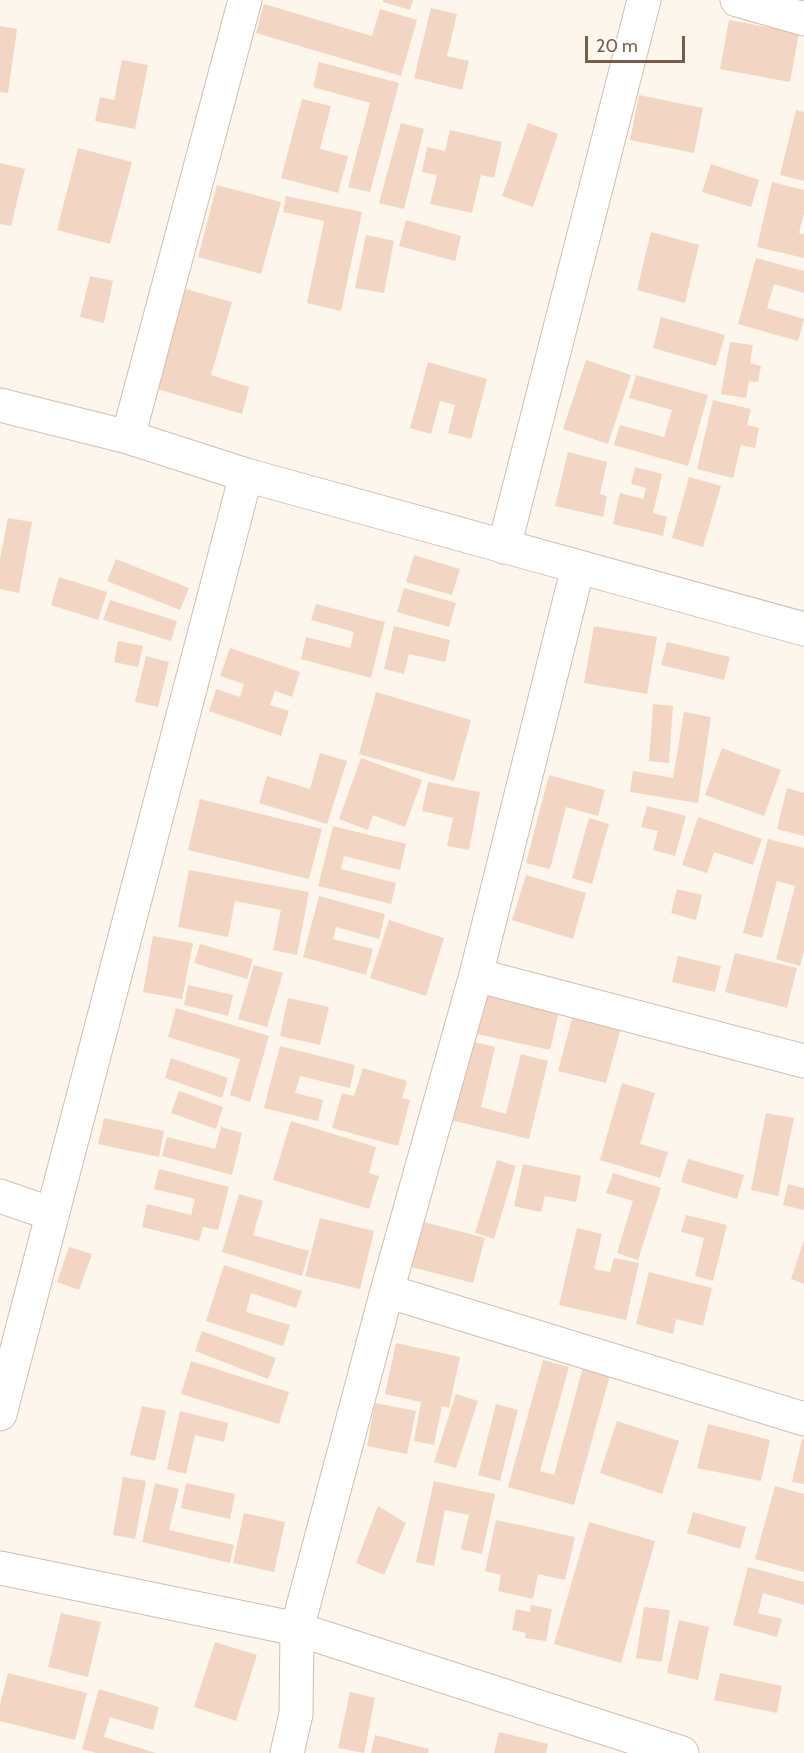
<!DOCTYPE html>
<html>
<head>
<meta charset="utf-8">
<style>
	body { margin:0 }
	#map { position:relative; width:804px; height:1753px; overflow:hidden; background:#fdf6ec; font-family:Cabin,sans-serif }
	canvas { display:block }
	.scale { position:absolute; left:585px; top:36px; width:100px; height:27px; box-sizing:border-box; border:3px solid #7a5c4d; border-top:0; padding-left:8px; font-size:18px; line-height:21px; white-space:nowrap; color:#7a5c4d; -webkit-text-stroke:4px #fffaf3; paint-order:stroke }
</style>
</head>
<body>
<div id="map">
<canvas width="804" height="1753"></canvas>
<div class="scale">20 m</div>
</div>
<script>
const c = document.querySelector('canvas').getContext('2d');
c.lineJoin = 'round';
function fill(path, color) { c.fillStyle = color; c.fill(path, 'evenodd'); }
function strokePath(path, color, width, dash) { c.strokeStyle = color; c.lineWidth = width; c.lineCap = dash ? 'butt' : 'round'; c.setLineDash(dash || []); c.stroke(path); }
const building = new Path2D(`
	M 383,0 L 413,0 L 410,10 L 383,2 Z
	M 264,4 L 372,36 L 380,9 L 417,20 L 401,76 L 256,33 Z
	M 431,8 L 457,14 L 447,56 L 469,61 L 462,90 L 414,78 Z
	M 729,20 L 799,33 L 790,82 L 720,69 Z
	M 0,26 L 17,29 L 8,93 L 0,92 Z
	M 122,60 L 148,65 L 135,129 L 95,121 L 100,97 L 114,100 Z
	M 319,62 L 399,83 L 370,192 L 348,187 L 370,103 L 313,87 Z
	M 639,95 L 703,108 L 694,153 L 630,140 Z
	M 302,99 L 331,106 L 320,149 L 348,156 L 338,193 L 281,178 Z
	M 796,110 L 804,112 L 804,181 L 780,175 Z
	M 401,123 L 424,129 L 404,209 L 379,203 Z
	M 528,123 L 558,134 L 533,207 L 502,196 Z
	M 450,130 L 502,142 L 494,178 L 481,175 L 472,213 L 430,204 L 437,175 L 422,172 L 427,147 L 445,151 Z
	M 78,148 L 132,162 L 110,244 L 57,230 Z
	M 0,163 L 25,169 L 11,226 L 0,224 Z
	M 711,164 L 759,180 L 751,207 L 702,192 Z
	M 772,182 L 804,190 L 804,213 L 799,233 L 804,234 L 804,258 L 757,247 Z
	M 217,185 L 281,202 L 261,274 L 198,257 Z
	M 286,196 L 362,212 L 341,311 L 307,303 L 324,221 L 283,212 Z
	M 406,220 L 461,236 L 455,261 L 399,246 Z
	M 651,232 L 699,245 L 685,303 L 637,290 Z
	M 366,235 L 394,241 L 384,293 L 355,288 Z
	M 756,258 L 804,271 L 804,293 L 774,284 L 767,308 L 804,319 L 798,341 L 738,324 Z
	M 90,276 L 113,281 L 104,323 L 80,317 Z
	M 182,288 L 232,302 L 211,375 L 249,387 L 242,414 L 154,388 Z
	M 661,317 L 725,335 L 716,366 L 653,348 Z
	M 730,342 L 753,345 L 750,363 L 761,366 L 758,382 L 749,381 L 746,398 L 721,394 Z
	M 586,360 L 631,375 L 608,444 L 563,429 Z
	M 428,362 L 487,379 L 471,439 L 448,433 L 455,405 L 440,401 L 431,434 L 410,428 Z
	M 636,375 L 708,395 L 688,466 L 614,445 L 620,425 L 664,437 L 672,410 L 629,398 Z
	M 713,400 L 751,409 L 747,425 L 759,428 L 755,448 L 741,445 L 733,478 L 697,469 Z
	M 568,452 L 607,462 L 600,494 L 607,496 L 603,517 L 555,506 Z
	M 635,467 L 662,474 L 653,513 L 667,517 L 663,536 L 613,524 L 620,493 L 643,499 L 646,488 L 631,484 Z
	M 689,477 L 721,486 L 703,547 L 672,538 Z
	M 8,518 L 32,522 L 19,593 L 0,589 L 0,559 Z
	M 414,555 L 460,569 L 452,595 L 406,582 Z
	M 116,559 L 189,588 L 180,610 L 107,581 Z
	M 59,577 L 107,592 L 98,620 L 51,605 Z
	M 404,588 L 456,603 L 449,627 L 397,612 Z
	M 110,600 L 177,621 L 171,641 L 103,620 Z
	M 316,604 L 385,622 L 371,678 L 301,659 L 306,637 L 350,648 L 354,632 L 311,620 Z
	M 394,626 L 450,640 L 445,662 L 409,654 L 404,674 L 384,669 Z
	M 594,626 L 657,637 L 647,694 L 584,683 Z
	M 118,641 L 143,646 L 138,667 L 114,662 Z
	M 667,642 L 730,657 L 724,680 L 661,665 Z
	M 230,648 L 300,672 L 292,697 L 275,691 L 270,705 L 289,711 L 281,736 L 209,711 L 216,689 L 240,697 L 244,684 L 220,676 Z
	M 146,656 L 169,662 L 158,707 L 135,702 Z
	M 376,692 L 471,720 L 454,781 L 359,754 Z
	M 653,704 L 673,706 L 669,763 L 649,761 Z
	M 684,712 L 711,717 L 698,803 L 630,792 L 633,771 L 673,778 Z
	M 722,748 L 781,770 L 764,816 L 705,795 Z
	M 320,753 L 347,761 L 327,824 L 259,803 L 267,776 L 310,789 Z
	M 361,758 L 422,780 L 405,827 L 373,815 L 368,830 L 339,819 Z
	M 549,775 L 605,790 L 598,816 L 566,807 L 550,869 L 526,863 Z
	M 428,782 L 480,792 L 469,850 L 447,846 L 453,818 L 422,811 Z
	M 787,788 L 804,793 L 804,836 L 777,829 Z
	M 200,799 L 322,829 L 309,879 L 188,850 Z
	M 647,806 L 686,816 L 675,856 L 653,850 L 658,831 L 641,827 Z
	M 698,817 L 762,839 L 753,865 L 714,852 L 707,873 L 682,865 Z
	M 589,818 L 609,824 L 592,884 L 572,878 Z
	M 333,826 L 406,844 L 400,870 L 344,856 L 341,869 L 396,883 L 391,904 L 318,886 Z
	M 768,839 L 804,848 L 804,951 L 800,966 L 776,959 L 795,886 L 777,881 L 762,938 L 743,933 Z
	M 189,870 L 309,892 L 297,955 L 273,950 L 281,910 L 235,901 L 228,937 L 178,927 Z
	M 526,875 L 586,893 L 573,939 L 512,920 Z
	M 677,889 L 702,895 L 696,920 L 671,913 Z
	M 319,896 L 385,914 L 379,939 L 336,927 L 333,939 L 373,949 L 366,975 L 303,957 Z
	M 389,920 L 444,938 L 426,996 L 370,978 Z
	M 153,936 L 193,943 L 182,999 L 143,992 Z
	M 200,944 L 253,959 L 247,979 L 194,963 Z
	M 735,953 L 797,968 L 787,1008 L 725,992 Z
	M 678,956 L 721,966 L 715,992 L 672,982 Z
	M 254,965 L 283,973 L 267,1027 L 238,1019 Z
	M 188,985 L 233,995 L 228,1016 L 184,1005 Z
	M 486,990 L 560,1006 L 550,1050 L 477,1034 Z
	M 288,998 L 329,1007 L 320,1045 L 280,1036 Z
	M 176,1008 L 269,1036 L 250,1102 L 230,1095 L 240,1059 L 168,1037 Z
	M 574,1011 L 622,1024 L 606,1083 L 558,1071 Z
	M 470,1041 L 495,1047 L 481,1107 L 506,1114 L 521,1054 L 548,1061 L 529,1139 L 450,1120 Z
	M 280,1046 L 355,1065 L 350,1088 L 300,1076 L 295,1093 L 323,1100 L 318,1121 L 264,1108 Z
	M 171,1058 L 228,1078 L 222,1098 L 165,1078 Z
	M 363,1068 L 407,1081 L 402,1098 L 410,1100 L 398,1146 L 332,1128 L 342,1093 L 354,1096 Z
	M 622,1083 L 655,1093 L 640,1144 L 668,1152 L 660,1178 L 600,1160 Z
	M 179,1091 L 223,1107 L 216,1129 L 171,1113 Z
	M 766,1113 L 794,1118 L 778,1196 L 751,1190 Z
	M 104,1118 L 164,1131 L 159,1157 L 98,1144 Z
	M 291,1121 L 376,1147 L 369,1173 L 379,1176 L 369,1209 L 273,1180 Z
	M 221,1127 L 242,1133 L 232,1175 L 162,1156 L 167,1137 L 215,1149 Z
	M 688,1159 L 744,1175 L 737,1199 L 681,1182 Z
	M 497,1160 L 516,1166 L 494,1239 L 475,1233 Z
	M 523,1164 L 581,1176 L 576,1202 L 545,1196 L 541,1212 L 514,1206 Z
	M 159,1169 L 229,1187 L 218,1230 L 203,1227 L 199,1241 L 142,1227 L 147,1204 L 191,1215 L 195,1199 L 154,1189 Z
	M 613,1173 L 661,1188 L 638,1260 L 617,1253 L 633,1201 L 606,1193 Z
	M 788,1184 L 804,1188 L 804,1210 L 783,1205 Z
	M 239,1194 L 263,1201 L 253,1235 L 309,1251 L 302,1276 L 222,1252 Z
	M 686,1215 L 727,1225 L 713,1281 L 695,1276 L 704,1238 L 681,1232 Z
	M 320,1218 L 374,1231 L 360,1289 L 305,1276 Z
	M 420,1221 L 485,1238 L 473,1283 L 408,1266 Z
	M 577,1228 L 602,1234 L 594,1269 L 610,1272 L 614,1258 L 639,1263 L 626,1320 L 559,1305 Z
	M 804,1240 L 804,1284 L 791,1279 Z
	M 69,1247 L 92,1254 L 79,1290 L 57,1282 Z
	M 224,1265 L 302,1291 L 296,1308 L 251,1293 L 246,1312 L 290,1325 L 283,1346 L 206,1321 Z
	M 649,1272 L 712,1288 L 703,1326 L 676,1319 L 673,1334 L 636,1324 Z
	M 202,1331 L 276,1358 L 268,1379 L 195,1351 Z
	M 396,1343 L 460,1357 L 449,1408 L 442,1406 L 434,1445 L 414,1441 L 421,1402 L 385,1394 Z
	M 543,1360 L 569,1367 L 540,1471 L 554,1475 L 583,1367 L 610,1375 L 574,1505 L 508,1487 Z
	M 191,1361 L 289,1392 L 279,1424 L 181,1394 Z
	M 456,1394 L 478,1401 L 456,1468 L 434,1462 Z
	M 375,1403 L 416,1411 L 407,1454 L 367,1446 Z
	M 496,1404 L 518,1410 L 500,1481 L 478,1475 Z
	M 142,1406 L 166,1411 L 155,1461 L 130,1455 Z
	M 180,1411 L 228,1423 L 224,1442 L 195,1435 L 186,1474 L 167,1469 Z
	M 617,1421 L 679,1441 L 662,1494 L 600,1473 Z
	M 708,1424 L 770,1440 L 761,1481 L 697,1468 Z
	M 802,1439 L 804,1439 L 804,1484 L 792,1482 Z
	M 123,1477 L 146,1481 L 135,1539 L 113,1535 Z
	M 434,1481 L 495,1494 L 482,1554 L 461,1549 L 469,1515 L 445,1510 L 434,1566 L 416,1562 Z
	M 155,1483 L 179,1489 L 169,1530 L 234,1545 L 230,1563 L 142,1542 Z
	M 186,1483 L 235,1494 L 230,1519 L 181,1508 Z
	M 775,1486 L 804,1494 L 804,1572 L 755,1559 Z
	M 378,1506 L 406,1523 L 384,1575 L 356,1563 Z
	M 693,1512 L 746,1527 L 740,1549 L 687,1533 Z
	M 244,1513 L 285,1522 L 274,1572 L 233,1563 Z
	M 496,1520 L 575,1537 L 565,1580 L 538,1574 L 533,1599 L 498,1591 L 501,1575 L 485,1571 Z
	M 589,1522 L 655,1541 L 621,1663 L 554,1644 Z
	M 748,1567 L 804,1582 L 804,1605 L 763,1593 L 758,1613 L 782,1619 L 777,1637 L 733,1625 Z
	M 531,1605 L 552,1609 L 546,1641 L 525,1638 L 526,1633 L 512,1630 L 516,1609 L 530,1612 Z
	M 644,1607 L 670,1610 L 662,1662 L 636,1658 Z
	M 61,1613 L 101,1622 L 88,1677 L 48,1667 Z
	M 679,1620 L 709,1627 L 698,1680 L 667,1673 Z
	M 215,1642 L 257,1655 L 236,1721 L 194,1707 Z
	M 8,1673 L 87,1693 L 75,1740 L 0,1721 L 0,1705 Z
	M 720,1673 L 782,1686 L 777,1713 L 714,1700 Z
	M 99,1689 L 159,1707 L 153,1730 L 110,1717 L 104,1737 L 156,1753 L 96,1753 L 82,1749 Z
	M 350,1692 L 375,1698 L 364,1753 L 338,1748 Z
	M 499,1732 L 548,1744 L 546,1753 L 494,1753 Z
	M 375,1735 L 429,1749 L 428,1753 L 371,1753 Z`);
const minor = new Path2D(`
	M 737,0 L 804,19
	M 0,405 L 128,437 L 246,475 L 804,629
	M 128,437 L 245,0
	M 504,547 L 644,0
	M 476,975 L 804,1061
	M 0,1196 L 52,1214
	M 387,1291 L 804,1419
	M 0,1414 L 246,475
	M 0,1568 L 297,1629 L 682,1753
	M 287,1753 L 296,1714 L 297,1629 L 387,1291 L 476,975 L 578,567`);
fill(building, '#f3d5c3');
strokePath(minor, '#d1beb0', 35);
strokePath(minor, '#fff', 33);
</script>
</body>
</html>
